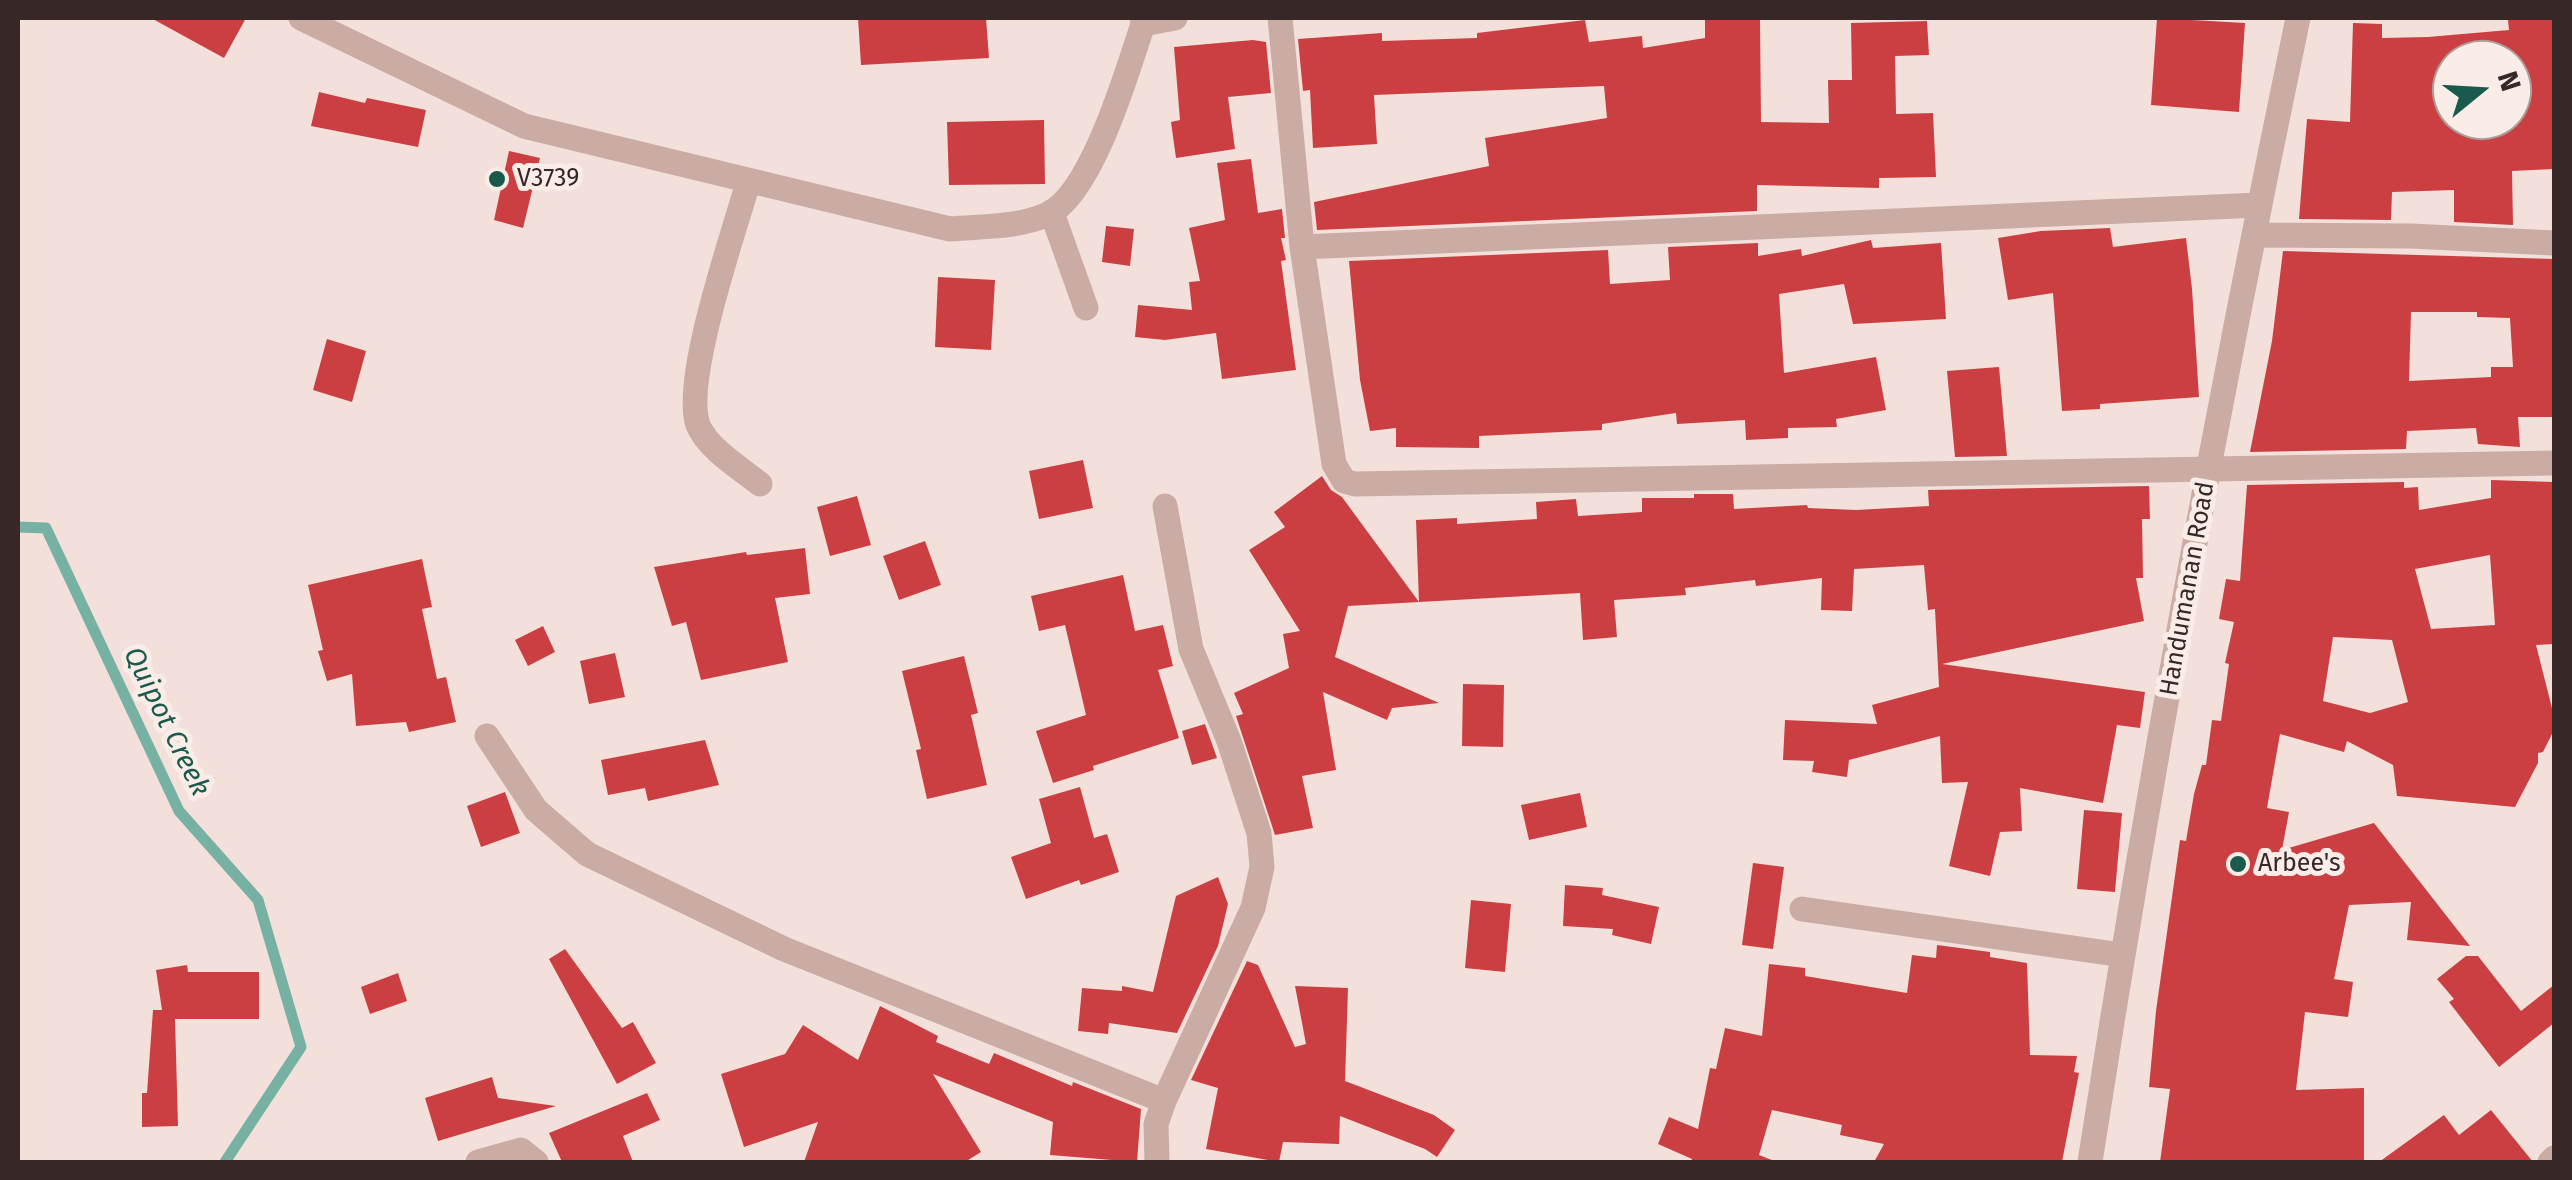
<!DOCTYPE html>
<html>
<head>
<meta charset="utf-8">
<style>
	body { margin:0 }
	#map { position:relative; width:2572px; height:1180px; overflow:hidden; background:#f3e0da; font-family:"Fira Sans",sans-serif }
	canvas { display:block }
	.frame { position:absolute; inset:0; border:20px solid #372727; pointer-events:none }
	.north { position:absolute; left:2432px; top:40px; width:100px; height:100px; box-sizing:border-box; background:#faece6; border:2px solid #ac9d9a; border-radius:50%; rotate:72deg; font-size:28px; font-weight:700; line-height:40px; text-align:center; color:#372727 }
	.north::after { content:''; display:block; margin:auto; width:35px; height:45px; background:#1a5a4d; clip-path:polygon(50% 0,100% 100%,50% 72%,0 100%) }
</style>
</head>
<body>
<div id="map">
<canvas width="2572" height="1180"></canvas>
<div class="frame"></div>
<div class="north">N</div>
</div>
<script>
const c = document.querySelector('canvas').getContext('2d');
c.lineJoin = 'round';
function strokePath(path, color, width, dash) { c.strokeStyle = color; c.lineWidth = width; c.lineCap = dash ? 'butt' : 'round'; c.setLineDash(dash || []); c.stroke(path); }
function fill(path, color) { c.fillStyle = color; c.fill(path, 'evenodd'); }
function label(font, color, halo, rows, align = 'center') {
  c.font = font + ' "Fira Sans",sans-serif'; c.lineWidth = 10; c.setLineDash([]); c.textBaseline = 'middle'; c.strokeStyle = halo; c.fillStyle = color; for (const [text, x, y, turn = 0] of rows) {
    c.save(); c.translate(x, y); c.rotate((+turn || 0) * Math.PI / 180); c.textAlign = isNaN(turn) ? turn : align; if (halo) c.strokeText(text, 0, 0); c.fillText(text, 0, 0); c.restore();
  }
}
const stream = new Path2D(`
	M 18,527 L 46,528 L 179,811 L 258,900 L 301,1047 L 225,1162`);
const building = new Path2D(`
	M 151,18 L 246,18 L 224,58 Z
	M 858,18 L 986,18 L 989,58 L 861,65 Z
	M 2157,18 L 2245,23 L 2239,112 L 2151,105 Z
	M 2554,18 L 2554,169 L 2512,171 L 2513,225 L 2454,222 L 2454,190 L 2392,192 L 2391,220 L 2299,219 L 2307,119 L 2350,122 L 2353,23 L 2382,24 L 2382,38 L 2428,37 L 2509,30 L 2508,20 ZM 2511,59 L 2514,120 L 2452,120 L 2450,60 Z
	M 1585,20 L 1589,42 L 1642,36 L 1643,48 L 1705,38 L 1705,20 L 1760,20 L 1761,122 L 1829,123 L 1828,80 L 1852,80 L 1851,23 L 1927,21 L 1929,55 L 1895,56 L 1896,114 L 1933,113 L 1936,177 L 1879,178 L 1879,188 L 1757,185 L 1757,211 L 1317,230 L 1314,202 L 1489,166 L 1485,138 L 1607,118 L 1604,86 L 1374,95 L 1377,144 L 1313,148 L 1310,90 L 1303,91 L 1298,39 L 1382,33 L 1382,41 L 1477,38 L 1477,33 Z
	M 1253,40 L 1266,42 L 1271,93 L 1228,97 L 1235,149 L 1176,158 L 1171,122 L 1180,120 L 1174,47 Z
	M 319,92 L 365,103 L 367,98 L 426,110 L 418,147 L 311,126 Z
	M 1044,120 L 1045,184 L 949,185 L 947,122 Z
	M 509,151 L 540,158 L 523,228 L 494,220 Z
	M 1251,159 L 1258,213 L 1282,209 L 1285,238 L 1281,238 L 1286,260 L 1281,261 L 1296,370 L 1222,379 L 1216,333 L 1165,340 L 1135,337 L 1138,305 L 1192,310 L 1189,282 L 1200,281 L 1189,228 L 1225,220 L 1217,163 Z
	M 1106,226 L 1134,229 L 1130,266 L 1102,262 Z
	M 2110,228 L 2113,247 L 2186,238 L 2192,289 L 2199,397 L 2100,404 L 2100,409 L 2062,411 L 2053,293 L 2008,300 L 1998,238 L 2041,231 Z
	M 1871,240 L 1873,248 L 1941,243 L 1946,319 L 1853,324 L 1844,284 L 1779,294 L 1784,373 L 1876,357 L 1886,410 L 1836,419 L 1837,427 L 1788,428 L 1788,438 L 1746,440 L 1745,420 L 1677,424 L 1676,413 L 1602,424 L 1602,430 L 1479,436 L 1479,448 L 1396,447 L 1396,428 L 1370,431 L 1360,380 L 1349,261 L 1608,250 L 1610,284 L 1670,280 L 1668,247 L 1758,243 L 1758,256 L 1801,249 L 1802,256 Z
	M 2283,251 L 2554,259 L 2554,417 L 2518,417 L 2520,447 L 2478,444 L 2476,428 L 2407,431 L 2406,449 L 2250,452 L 2272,341 ZM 2411,312 L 2477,312 L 2477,317 L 2510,318 L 2513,367 L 2491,367 L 2491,377 L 2409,381 Z
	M 938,277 L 995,280 L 991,350 L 935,347 Z
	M 327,339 L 366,351 L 352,402 L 313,390 Z
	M 1999,367 L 2007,456 L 1955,457 L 1947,371 Z
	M 1083,460 L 1093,508 L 1039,519 L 1029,471 Z
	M 1322,476 L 1331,490 L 1342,497 L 1419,602 L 1416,520 L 1457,518 L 1457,524 L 1537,519 L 1536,502 L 1576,499 L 1578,516 L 1642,512 L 1642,498 L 1694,498 L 1694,494 L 1733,494 L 1734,509 L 1807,505 L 1808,508 L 1856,510 L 1929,506 L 1928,490 L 2149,486 L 2150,519 L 2142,519 L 2143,578 L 2136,578 L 2144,621 L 1942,664 L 2145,692 L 2140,728 L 2117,725 L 2103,803 L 2020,788 L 2022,831 L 2000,832 L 1990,876 L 1949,866 L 1968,782 L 1942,783 L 1940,736 L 1849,760 L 1847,777 L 1812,772 L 1814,761 L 1783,760 L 1785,720 L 1877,724 L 1872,705 L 1939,687 L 1935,609 L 1928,610 L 1924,565 L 1854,569 L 1852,611 L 1821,610 L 1822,578 L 1756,586 L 1755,580 L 1685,588 L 1686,595 L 1614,600 L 1617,637 L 1583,640 L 1580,593 L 1348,606 L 1335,657 L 1439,703 L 1392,708 L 1387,720 L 1323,692 L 1336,770 L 1302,776 L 1313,828 L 1275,835 L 1236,716 L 1243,714 L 1234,693 L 1289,668 L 1283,634 L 1300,631 L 1249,550 L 1285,527 L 1274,512 Z
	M 2491,480 L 2554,482 L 2554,644 L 2536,645 L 2554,716 L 2554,730 L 2543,752 L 2538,753 L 2538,763 L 2515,807 L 2397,796 L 2393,765 L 2347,741 L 2344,752 L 2280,734 L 2267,808 L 2289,812 L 2282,850 L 2374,823 L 2470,946 L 2407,940 L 2411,902 L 2349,905 L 2334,979 L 2353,982 L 2348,1017 L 2305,1012 L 2296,1090 L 2364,1088 L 2364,1162 L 2160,1162 L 2170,1089 L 2149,1087 L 2156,1011 L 2180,840 L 2186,841 L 2194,794 L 2202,765 L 2206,765 L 2212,720 L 2221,721 L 2229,664 L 2225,663 L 2234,622 L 2219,619 L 2226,579 L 2240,581 L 2247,485 L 2404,482 L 2404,488 L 2418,487 L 2419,510 L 2491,498 ZM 2490,555 L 2495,625 L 2431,629 L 2415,569 ZM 2333,637 L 2392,640 L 2408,702 L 2370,713 L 2323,701 Z
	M 857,496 L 871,545 L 830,556 L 817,507 Z
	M 925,541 L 941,585 L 899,600 L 883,556 Z
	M 805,548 L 810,594 L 775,598 L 788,662 L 701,680 L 686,622 L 672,626 L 654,567 L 746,552 L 747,555 Z
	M 422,559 L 432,607 L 422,609 L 437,679 L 446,677 L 456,722 L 409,732 L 406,722 L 356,726 L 352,674 L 327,681 L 318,651 L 323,650 L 308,585 Z
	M 1123,575 L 1135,631 L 1163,625 L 1173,666 L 1158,670 L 1179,738 L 1093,766 L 1094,770 L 1053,783 L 1036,731 L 1086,715 L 1065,625 L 1039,631 L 1031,596 Z
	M 543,626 L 555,652 L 528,666 L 515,640 Z
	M 615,653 L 625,697 L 589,704 L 580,661 Z
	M 964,656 L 978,713 L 971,715 L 987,785 L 927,799 L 916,750 L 921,749 L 902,671 Z
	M 1463,684 L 1504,685 L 1503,747 L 1462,746 Z
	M 1205,724 L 1217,758 L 1192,765 L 1182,731 Z
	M 705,740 L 719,785 L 648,801 L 645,788 L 608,795 L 601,760 Z
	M 1080,787 L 1094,838 L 1107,834 L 1119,872 L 1081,885 L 1079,880 L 1026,899 L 1011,857 L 1051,843 L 1039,799 Z
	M 505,792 L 520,833 L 481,847 L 467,806 Z
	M 1580,793 L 1587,827 L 1529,840 L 1521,805 Z
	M 2084,810 L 2122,813 L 2115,892 L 2077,889 Z
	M 1753,863 L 1784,867 L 1773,949 L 1742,945 Z
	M 1218,877 L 1228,904 L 1218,946 L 1177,1033 L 1109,1023 L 1108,1034 L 1078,1031 L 1082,988 L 1122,991 L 1122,986 L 1153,992 L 1176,896 Z
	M 1565,885 L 1603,888 L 1602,895 L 1659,907 L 1651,944 L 1612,935 L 1613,929 L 1563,926 Z
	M 1471,900 L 1511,904 L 1505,972 L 1465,968 Z
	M 1937,945 L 1990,952 L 1990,957 L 2027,963 L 2030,1055 L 2077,1056 L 2074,1072 L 2079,1073 L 2062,1162 L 1874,1162 L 1884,1144 L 1840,1135 L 1842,1125 L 1772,1110 L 1759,1155 L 1777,1162 L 1691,1162 L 1692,1159 L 1658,1144 L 1669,1117 L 1698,1129 L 1710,1068 L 1716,1069 L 1725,1028 L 1762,1036 L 1769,964 L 1805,968 L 1805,976 L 1907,993 L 1912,955 L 1936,958 Z
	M 565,949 L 622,1028 L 633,1022 L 656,1063 L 617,1084 L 549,959 Z
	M 2466,956 L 2478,956 L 2521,1011 L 2554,985 L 2554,1023 L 2499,1067 L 2449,1002 L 2454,999 L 2437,979 Z
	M 1247,961 L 1258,965 L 1295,1047 L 1306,1044 L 1295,986 L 1348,988 L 1345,1081 L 1434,1115 L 1455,1130 L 1437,1157 L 1425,1149 L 1340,1116 L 1339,1144 L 1283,1142 L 1279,1162 L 1206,1149 L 1218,1088 L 1191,1080 Z
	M 187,965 L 188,972 L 259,972 L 259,1019 L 175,1019 L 178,1126 L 142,1127 L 142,1093 L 147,1093 L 153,1010 L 162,1010 L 156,970 Z
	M 398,973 L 407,1001 L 370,1014 L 361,987 Z
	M 880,1006 L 938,1036 L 936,1042 L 989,1064 L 994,1053 L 1072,1086 L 1073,1082 L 1141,1109 L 1137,1162 L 1050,1155 L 1053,1122 L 933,1074 L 981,1152 L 965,1162 L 804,1162 L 818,1122 L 744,1147 L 721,1074 L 785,1054 L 803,1025 L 858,1060 Z
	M 492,1077 L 498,1098 L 556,1106 L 438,1141 L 425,1098 Z
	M 647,1093 L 660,1120 L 623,1136 L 633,1162 L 562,1162 L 549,1133 Z
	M 2491,1110 L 2533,1162 L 2379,1162 L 2444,1115 L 2459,1135 Z`);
const minor = new Path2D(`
	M 301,18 L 524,126 L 950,229 C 982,226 1018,228 1048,214 C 1092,194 1128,69 1143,24
	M 1142,18 L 1143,24 L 1175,18
	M 1280,18 L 1302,247 L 1334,464 L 1344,481 L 1355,484 L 2554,463
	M 748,183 C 734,232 682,381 698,425 C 708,449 740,468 760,484
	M 1052,213 L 1086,308
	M 2254,235 L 2411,236 L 2554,243
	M 1302,247 L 2259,205
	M 487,736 L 536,810 L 587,854 L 784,949 L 1164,1101 L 1253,908 L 1262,867 L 1259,833 L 1229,741 L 1191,649 L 1165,506
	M 1802,909 L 2122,955
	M 478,1162 L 521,1150 L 536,1162
	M 1157,1162 L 1156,1124 L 1164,1101
	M 2090,1162 C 2149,779 2219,397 2298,18
	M 2550,1162 L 2554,1158`);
const markers = [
	[497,179,10,"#1a5a4d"],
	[2238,864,10,"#1a5a4d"]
];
const poiNames = [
	["V3739",517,179],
	["Arbee's",2258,864]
];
const streetNames = [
	["Handumanan Road",2188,589,-80]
];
const waterNames = [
	["Quipot Creek",166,722,64]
];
strokePath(stream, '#77b1a4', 11);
fill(building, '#cb3f42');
strokePath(minor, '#cbaca5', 25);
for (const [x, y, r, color] of markers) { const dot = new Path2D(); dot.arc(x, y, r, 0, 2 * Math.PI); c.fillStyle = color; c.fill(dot); strokePath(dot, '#faece6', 4); }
label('25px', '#372727', '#faece6', poiNames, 'left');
label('25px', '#372727', '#faece6', streetNames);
label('italic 28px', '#1a5a4d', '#faece6', waterNames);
</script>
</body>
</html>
